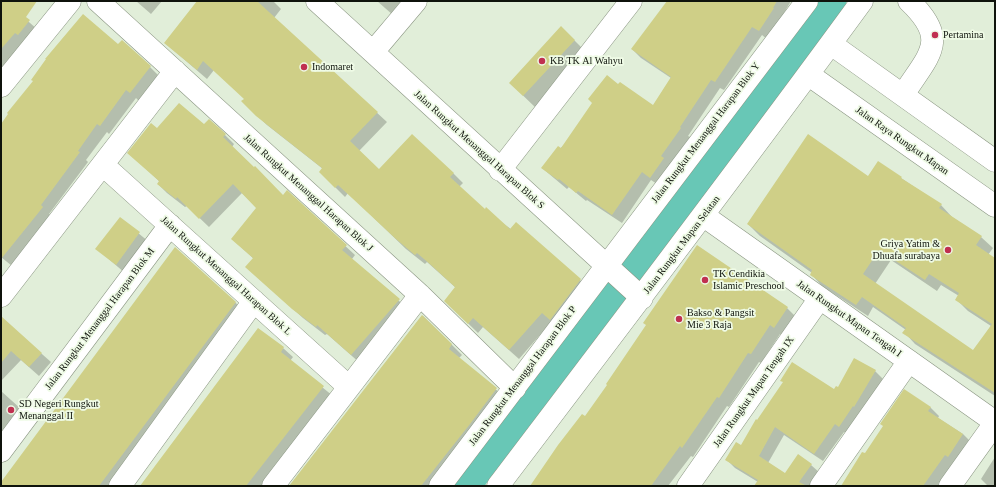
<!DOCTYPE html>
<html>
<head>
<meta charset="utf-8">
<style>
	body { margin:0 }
	#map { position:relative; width:996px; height:487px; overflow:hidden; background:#e1eed9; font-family:Georgia,serif }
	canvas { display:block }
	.frame { position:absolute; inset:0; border:2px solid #0f130c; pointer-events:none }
</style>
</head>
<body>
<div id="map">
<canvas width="996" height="487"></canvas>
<div class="frame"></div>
</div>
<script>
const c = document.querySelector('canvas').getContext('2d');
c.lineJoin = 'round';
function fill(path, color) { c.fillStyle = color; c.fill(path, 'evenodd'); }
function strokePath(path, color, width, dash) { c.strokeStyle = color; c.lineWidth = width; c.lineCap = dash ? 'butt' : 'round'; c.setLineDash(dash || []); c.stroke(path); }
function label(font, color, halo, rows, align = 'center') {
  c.font = font + ' Georgia,serif'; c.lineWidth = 3.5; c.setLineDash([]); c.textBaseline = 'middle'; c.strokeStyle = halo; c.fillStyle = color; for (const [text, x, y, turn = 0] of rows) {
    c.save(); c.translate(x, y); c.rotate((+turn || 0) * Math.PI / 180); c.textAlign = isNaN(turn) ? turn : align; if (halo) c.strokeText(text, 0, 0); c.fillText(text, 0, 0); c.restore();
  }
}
const shadow = new Path2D(`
	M 1,1 L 5,1 L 38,30 L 1,69 Z
	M 136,1 L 162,1 L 151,14 Z
	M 199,1 L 273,1 L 281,9 L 274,18 L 387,122 L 359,151 L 379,170 L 453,173 L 463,183 L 459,187 L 485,210 L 580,280 L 589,290 L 552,321 L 519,359 L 483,327 L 478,333 L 445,301 L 456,288 L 427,262 L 425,264 L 406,249 L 348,193 L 345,197 L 320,172 L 323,169 L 267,125 L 252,111 L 245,99 L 214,70 L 207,79 L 165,43 Z
	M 377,1 L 405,1 L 393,15 Z
	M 668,1 L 791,1 L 768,40 L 762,35 L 724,90 L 720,88 L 688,136 L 690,137 L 670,165 L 660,186 L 651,180 L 622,223 L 587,200 L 586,201 L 569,187 L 567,189 L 542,168 L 619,86 L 653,106 L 671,78 L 641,58 L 632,49 Z
	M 561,27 L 588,54 L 537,109 L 510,83 Z
	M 118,46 L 150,67 L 159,76 L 139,101 L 136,98 L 109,134 L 107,132 L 86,160 L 88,162 L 49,214 L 52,217 L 12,266 L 1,257 L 1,125 Z
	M 204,125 L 225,135 L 234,144 L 232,147 L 283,196 L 287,192 L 355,255 L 352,259 L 408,309 L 361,364 L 327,334 L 325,335 L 303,318 L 256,276 L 254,259 L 232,239 L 257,208 L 242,193 L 209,227 L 187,206 L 185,207 L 167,193 L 158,184 L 160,182 L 129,153 L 157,130 Z
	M 868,177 L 901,178 L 941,205 L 952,217 L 981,237 L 993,248 L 988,255 L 995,259 L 995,396 L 915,344 L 904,332 L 906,330 L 873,307 L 868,316 L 822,286 L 811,274 L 812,273 L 760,236 L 748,224 ZM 891,260 L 937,291 L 941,285 L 959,296 L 957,300 L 968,311 L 991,326 L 973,352 L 875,284 Z
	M 120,218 L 149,242 L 125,273 L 97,249 Z
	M 235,302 L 244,312 L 115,486 L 1,486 L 1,483 Z
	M 787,308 L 797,318 L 785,337 L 780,334 L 761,363 L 759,362 L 729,407 L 727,406 L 693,457 L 691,456 L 668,486 L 531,486 L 585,418 Z
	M 423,316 L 462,355 L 459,358 L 507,399 L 439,486 L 290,486 Z
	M 1,318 L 51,362 L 39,376 L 21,360 L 1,381 Z
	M 283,348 L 293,357 L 290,361 L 333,396 L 263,486 L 142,486 Z
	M 875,371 L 883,379 L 848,434 L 844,432 L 823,461 L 784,435 L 768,463 L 785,474 L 811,465 L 820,473 L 810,486 L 756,486 L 758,482 L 735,468 L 727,460 L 742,447 L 834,390 Z
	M 1,391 L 21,409 L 1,447 Z
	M 930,407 L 939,416 L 938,418 L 963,434 L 972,443 L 954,463 L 939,486 L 842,486 L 865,454 Z
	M 995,457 L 995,486 L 988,486 L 981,479 Z`);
const river = new Path2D(`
	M 460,486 L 827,1`);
const building = new Path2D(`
	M 1,1 L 37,1 L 26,17 L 30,20 L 18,35 L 15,33 L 1,49 Z
	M 197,1 L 257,1 L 378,112 L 350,141 L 379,169 L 412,134 L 454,173 L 450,177 L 485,209 L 486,207 L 510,229 L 516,222 L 581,279 L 550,320 L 542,313 L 509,350 L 473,318 L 468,324 L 444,301 L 455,287 L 431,265 L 417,253 L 415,255 L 396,239 L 338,185 L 335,188 L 319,172 L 322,168 L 256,116 L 241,101 L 244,99 L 203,61 L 197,70 L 164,43 Z
	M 667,1 L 777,1 L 773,8 L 774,8 L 759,31 L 752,27 L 715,82 L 711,80 L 680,127 L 681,128 L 661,156 L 664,158 L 650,178 L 642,172 L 612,215 L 578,191 L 576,193 L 559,179 L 558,180 L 541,168 L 558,146 L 561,148 L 592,103 L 588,99 L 607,75 L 618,84 L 620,82 L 653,105 L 671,77 L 631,49 Z
	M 83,14 L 118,44 L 122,40 L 151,66 L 130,93 L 126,90 L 100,126 L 97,124 L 78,151 L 80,152 L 41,205 L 43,207 L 1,259 L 1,124 L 8,114 L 7,113 L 33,81 L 31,80 L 46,59 L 45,59 Z
	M 561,26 L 575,40 L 523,96 L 509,83 Z
	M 179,103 L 204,124 L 209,119 L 226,134 L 223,137 L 254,167 L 255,166 L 283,195 L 287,190 L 347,245 L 342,250 L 400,299 L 351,355 L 317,325 L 316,327 L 292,309 L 245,267 L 253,258 L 231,239 L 256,208 L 233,184 L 199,219 L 177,197 L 176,199 L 157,184 L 159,181 L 127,153 L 151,123 L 157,128 Z
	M 808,134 L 868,176 L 878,161 L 902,177 L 901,178 L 942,204 L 939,208 L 982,236 L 976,245 L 995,258 L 995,393 L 902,333 L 906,328 L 862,297 L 856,305 L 810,275 L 812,270 L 747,224 ZM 879,250 L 925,280 L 929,274 L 959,293 L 955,300 L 992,324 L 973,350 L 863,274 Z
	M 120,217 L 140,232 L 116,265 L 95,249 Z
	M 697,245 L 788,307 L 774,328 L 770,325 L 751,354 L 748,353 L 719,398 L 717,397 L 682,448 L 680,446 L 651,486 L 530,486 L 558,445 L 582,414 L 585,416 L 607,385 L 606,384 L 646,325 L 643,323 Z
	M 175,247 L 236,302 L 99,486 L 1,486 L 1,482 Z
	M 422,315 L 452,344 L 449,349 L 497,388 L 470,424 L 421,486 L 289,486 Z
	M 1,316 L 42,353 L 29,367 L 11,351 L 1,363 Z
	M 258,328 L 284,347 L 281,352 L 324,386 L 246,486 L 140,486 Z
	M 854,358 L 876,370 L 854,407 L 853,406 L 839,427 L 835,424 L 814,454 L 775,427 L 759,456 L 785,473 L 798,454 L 812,464 L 799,482 L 807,486 L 754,486 L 758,480 L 725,460 L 736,442 L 741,445 L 756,419 L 757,420 L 783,382 L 780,381 L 792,362 L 834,389 L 836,386 L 838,387 Z
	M 904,389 L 931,407 L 928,411 L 963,434 L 948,457 L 945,455 L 923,486 L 841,486 L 862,452 L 865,453 L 883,426 L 880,424 Z`);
const minor = new Path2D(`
	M 98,1 L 420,295 L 515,388
	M 317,1 L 642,298
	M 831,44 L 995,161
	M 373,52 L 416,1
	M 809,75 L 995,206
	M 1,86 L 70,1
	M 903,95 C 928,55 951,41 909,1
	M 103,165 L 349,387
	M 500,170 L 631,1
	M 704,216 L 995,422
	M 1,296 L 175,71
	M 1,451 L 170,225
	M 120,486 L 254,301
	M 273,486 L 420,295
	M 440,486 L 807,1
	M 498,486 C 620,325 743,164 862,1
	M 688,486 L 820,298
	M 821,486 L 909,361
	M 950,486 L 995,423`);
const markers = [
	[935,35,4,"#c03050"],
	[542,61,4,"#c03050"],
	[304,67,4,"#c03050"],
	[948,250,4,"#c03050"],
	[705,280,4,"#c03050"],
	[679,319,4,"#c03050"],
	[11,410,4,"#c03050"]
];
const poiNames = [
	["Pertamina",943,35],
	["KB TK Al Wahyu",550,61],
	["Indomaret",312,67],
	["Griya Yatim &",940,244,"right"],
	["Dhuafa surabaya",940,256,"right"],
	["TK Cendikia",713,274],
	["Islamic Preschool",713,286],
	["Bakso & Pangsit",687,313],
	["Mie 3 Raja",687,325],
	["SD Negeri Rungkut",19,404],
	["Menanggal II",19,416]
];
const streetNames = [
	["Jalan Rungkut Menanggal Harapan Blok Y",706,133,-53],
	["Jalan Raya Rungkut Mapan",902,141,35],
	["Jalan Rungkut Menanggal Harapan Blok S",479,150,42],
	["Jalan Rungkut Menanggal Harapan Blok J",308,193,42],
	["Jalan Rungkut Mapan Selatan",682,245,-53],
	["Jalan Rungkut Menanggal Harapan Blok L",226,276,42],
	["Jalan Rungkut Menanggal Harapan Blok M",100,319,-53],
	["Jalan Rungkut Mapan Tengah I",849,319,35],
	["Jalan Rungkut Menanggal Harapan Blok P",523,376,-53],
	["Jalan Rungkut Mapan Tengah IX",754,392,-55]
];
fill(shadow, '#0003');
strokePath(river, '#68c7b6', 39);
fill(building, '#cfcf87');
strokePath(minor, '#8a9582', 23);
strokePath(minor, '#fff', 22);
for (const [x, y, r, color] of markers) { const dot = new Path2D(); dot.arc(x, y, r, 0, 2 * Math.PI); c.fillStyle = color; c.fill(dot); strokePath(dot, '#effbe6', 1.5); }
label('10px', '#0f130c', '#effbe6', poiNames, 'left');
label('10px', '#0f130c', '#effbe6', streetNames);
</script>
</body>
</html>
